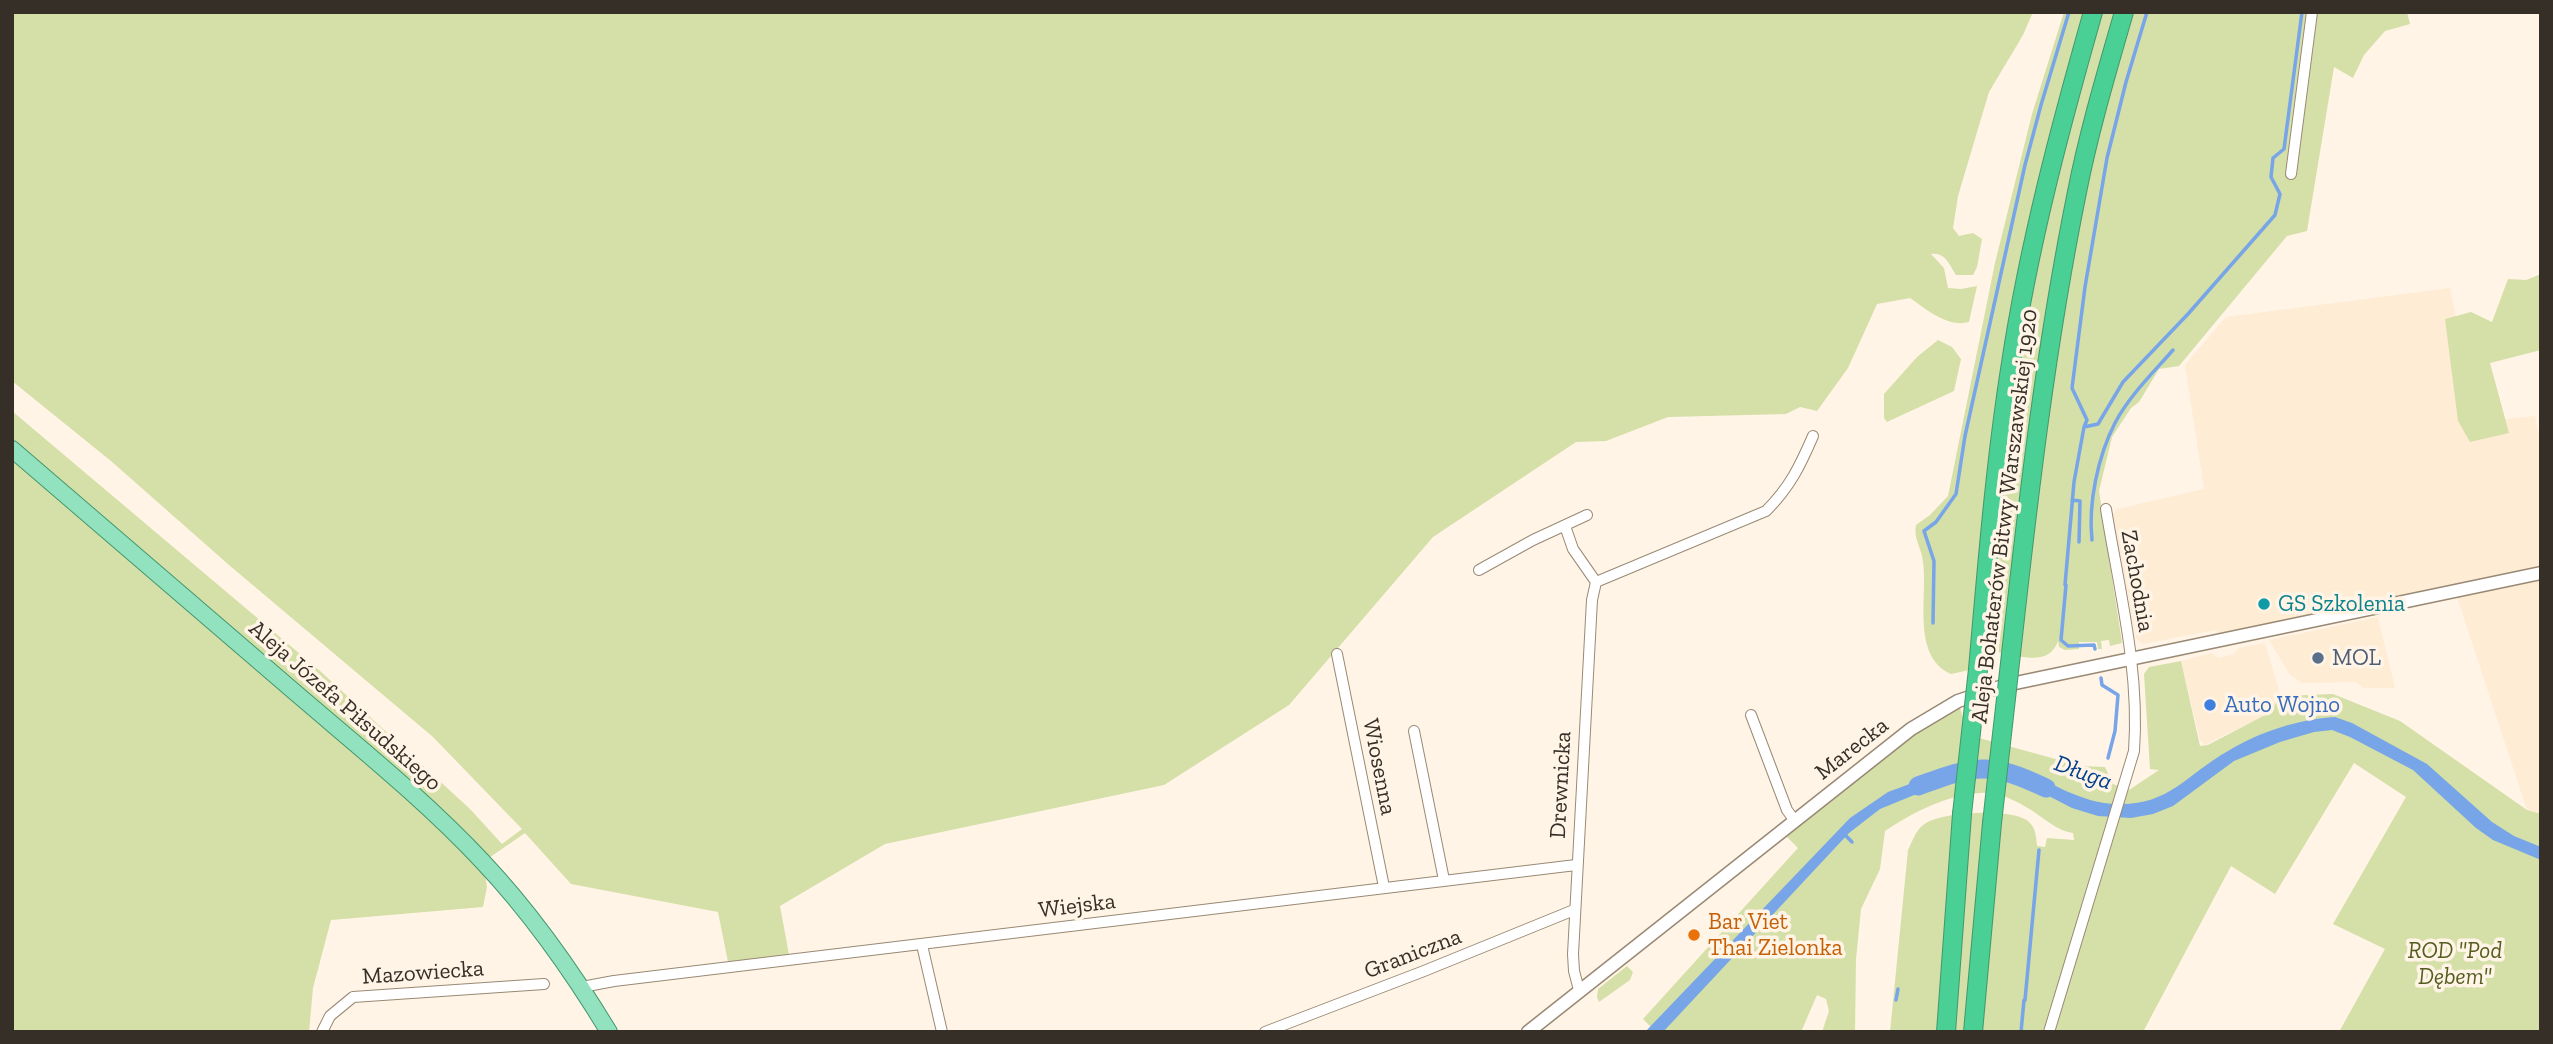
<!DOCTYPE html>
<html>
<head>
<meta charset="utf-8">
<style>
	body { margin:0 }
	#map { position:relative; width:2553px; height:1044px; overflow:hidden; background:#fff4e6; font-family:"Zilla Slab",serif }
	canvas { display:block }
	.frame { position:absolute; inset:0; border:14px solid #362f27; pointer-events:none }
</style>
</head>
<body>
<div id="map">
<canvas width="2553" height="1044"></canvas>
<div class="frame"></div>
</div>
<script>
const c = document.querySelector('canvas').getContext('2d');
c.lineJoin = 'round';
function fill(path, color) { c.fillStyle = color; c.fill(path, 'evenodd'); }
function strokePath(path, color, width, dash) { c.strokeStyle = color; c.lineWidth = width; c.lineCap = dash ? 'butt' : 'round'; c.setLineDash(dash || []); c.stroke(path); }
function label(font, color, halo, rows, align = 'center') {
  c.font = font + ' "Zilla Slab",serif'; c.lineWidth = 7; c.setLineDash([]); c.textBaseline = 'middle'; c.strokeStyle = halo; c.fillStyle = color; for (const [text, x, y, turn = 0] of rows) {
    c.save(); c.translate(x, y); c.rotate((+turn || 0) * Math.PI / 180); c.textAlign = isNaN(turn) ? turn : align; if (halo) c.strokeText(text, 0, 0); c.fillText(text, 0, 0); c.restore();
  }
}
const built = new Path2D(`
	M 2450,288 L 2477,422 L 2535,416 L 2541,446 L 2541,814 L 2527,810 L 2455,591 L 2219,640 L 2216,630 L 2143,644 L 2136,638 L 2113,514 L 2117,509 L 2204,489 L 2185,365 L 2226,317 Z
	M 2378,617 L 2395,688 L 2364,688 L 2356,682 L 2302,683 L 2290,675 L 2269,640 Z
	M 2265,643 L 2280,694 L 2280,701 L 2267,714 L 2205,745 L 2200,740 L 2181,661 L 2212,653 L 2218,658 L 2234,654 L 2238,648 Z`);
const green = new Path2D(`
	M 12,12 L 2033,12 L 2023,35 L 1989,92 L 1958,196 L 1953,228 L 1959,236 L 1973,233 L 1982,239 L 1977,267 L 1973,275 L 1956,275 C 1949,264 1945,252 1931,254 L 1944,268 L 1948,288 L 1961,289 L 1977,286 L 1969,322 C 1948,328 1926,309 1910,298 L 1877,304 L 1848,368 L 1817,411 L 1800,407 L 1786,414 L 1668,417 L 1606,441 L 1576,442 L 1433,537 L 1289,705 L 1164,785 L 885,844 L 780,906 L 789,955 L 728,962 L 718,912 L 571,884 L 525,833 L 483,862 L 487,887 L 483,907 L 331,920 L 313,988 L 309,1032 L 12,1032 L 12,411 L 319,670 L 470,809 L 502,844 L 522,829 L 433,737 L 229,565 L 111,461 L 12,381 Z
	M 2064,12 L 2407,12 L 2410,24 L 2385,31 L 2364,55 L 2353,78 L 2334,67 L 2307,231 L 2287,236 L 2179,366 L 2159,369 L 2139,402 L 2131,408 L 2112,437 L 2099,491 L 2122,643 L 2110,646 L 2109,640 L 2101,641 L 2102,649 L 2098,649 L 2097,642 L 2079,642 L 2079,649 L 2065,650 L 2059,647 L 2058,641 C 2048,670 2013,653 1989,651 L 1988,666 L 1951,674 C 1911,656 1928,597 1923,562 C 1922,549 1913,538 1916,525 L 1930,515 L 1948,496 L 1995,263 L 2032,114 Z
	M 2541,274 L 2541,350 L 2490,363 L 2509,433 L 2470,442 L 2458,421 L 2445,319 L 2471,312 L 2492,322 L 2508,279 L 2526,280 Z
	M 1938,340 L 1952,347 L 1961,359 L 1954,391 L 1887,422 L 1884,418 L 1884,394 L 1917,357 Z
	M 2181,661 L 2200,746 L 2208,745 L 2267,714 L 2282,696 L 2333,694 L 2400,721 L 2527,810 L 2541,814 L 2541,1032 L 2339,1032 L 2385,949 L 2333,924 L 2406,797 L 2354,763 L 2275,894 L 2231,866 L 2143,1032 L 1890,1032 L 1908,850 C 1913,840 1916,829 1926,823 C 1944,812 2011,808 2028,821 C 2036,828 2036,836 2037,846 L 2045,847 L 2047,838 L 2074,840 L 2073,833 C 2057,831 2044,818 2031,810 C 2017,801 1997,791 1980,793 C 1946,795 1912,813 1885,831 L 1880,869 L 1861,909 L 1856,959 L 1855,1032 L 1822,1032 L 1829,1011 L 1826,999 L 1817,995 L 1801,1032 L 1656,1032 L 1643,1019 L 1798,848 L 1782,832 L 1958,701 L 1968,735 L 2081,766 L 2105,767 L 2113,784 L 2129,790 L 2159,770 L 2150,769 L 2144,674 L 2149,667 Z
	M 1627,966 L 1633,972 L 1630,980 L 1599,1002 L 1597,997 L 1598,989 Z`);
const water = new Path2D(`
	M 2335,717 L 2352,723 L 2427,764 L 2492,822 L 2514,836 L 2541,847 L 2541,860 L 2493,840 L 2476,828 L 2413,770 L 2350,737 L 2332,730 L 2314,732 L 2280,742 L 2234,761 L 2173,806 L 2153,814 L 2131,818 L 2098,816 L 2072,808 L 2043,793 L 2023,787 L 2025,771 C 2049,782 2077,799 2104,803 C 2167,810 2181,778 2228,751 C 2259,732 2299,719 2335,717 Z
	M 1942,772 L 1941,784 L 1880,809 L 1849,833 L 1663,1032 L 1645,1032 L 1850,818 L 1888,792 Z`);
const stream = new Path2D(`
	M 2084,427 L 2087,420 L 2072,388 L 2085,287 L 2107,158 L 2126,82 L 2147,12
	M 2072,500 L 2080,501 L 2079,542
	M 2092,540 C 2088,503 2098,456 2115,423 C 2129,396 2153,373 2173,350
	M 2065,585 L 2074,482 L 2084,427 L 2098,424 L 2123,382 L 2188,314 L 2275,215 L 2280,194 L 2271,177 L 2273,158 L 2284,149 L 2302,12
	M 2066,585 L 2061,640 L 2068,646 L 2094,645 L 2095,649
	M 1933,623 L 1934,561 L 1924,531 L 1936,522 L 1956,494 L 1965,436 L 2025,165 L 2041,105 L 2069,12
	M 2101,678 L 2102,685 L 2118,695 L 2115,731 L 2108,758
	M 1843,833 L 1852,842
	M 1896,1000 L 1898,989
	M 2025,1000 L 2039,850
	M 2021,1032 L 2024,1000`);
const river = new Path2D(`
	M 1918,786 C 1976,765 1989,761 2046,788`);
const minor = new Path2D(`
	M 2291,174 L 2312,12
	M 1565,526 L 1573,549 L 1596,582 L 1592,600 L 1573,954 L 1574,971 L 1579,990
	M 1479,570 L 1533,540 L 1587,515
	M 1596,582 L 1766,511 C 1790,487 1800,466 1813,436
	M 1337,654 L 1384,887
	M 1751,715 L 1787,810 L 1795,821
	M 1414,731 L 1444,880
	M 922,945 L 942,1032
	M 582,987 L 614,981 L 1576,865
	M 322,1032 L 330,1016 L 353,997 L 544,984
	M 1265,1032 L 1424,971 L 1574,910
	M 2049,1032 L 2134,751 C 2140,670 2119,589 2106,509`);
const tertiary = new Path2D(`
	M 1528,1032 L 1911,729 L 1958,701 L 2006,685 L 2541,573`);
const primary = new Path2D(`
	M 12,449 C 105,529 198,608 290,688 C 355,744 424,799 483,862 C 532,914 572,971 609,1032`);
const motorway = new Path2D(`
	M 2011,654 C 2028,499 2046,345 2077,192 C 2089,131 2107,71 2124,12
	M 1978,669 C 1987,567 1995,464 2011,363 C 2029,244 2060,128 2093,12
	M 1946,1032 L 1962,814
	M 1973,1032 L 1992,823`);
const motorwayBridge = new Path2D(`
	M 1962,814 L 1978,669
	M 1992,823 L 2011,654`);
const markers = [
	[2264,604,7,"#0f9aa8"],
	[2318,658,7,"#5c6f8a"],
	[2210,705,7,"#3f7fe0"],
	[1694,935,7,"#e8710a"]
];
const streetNames = [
	["Aleja Bohaterów Bitwy Warszawskiej 1920",2005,516,-83],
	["Zachodnia",2137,581,80],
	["Aleja Józefa Piłsudskiego",345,706,41],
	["Marecka",1852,749,-38],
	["Wiosenna",1379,767,79],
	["Drewnicka",1561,785,-87],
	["Wiejska",1077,906,-7],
	["Graniczna",1413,954,-21],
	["Mazowiecka",423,973,-4]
];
const cultureNames = [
	["GS Szkolenia",2278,604]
];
const serviceNames = [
	["MOL",2332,658]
];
const shopNames = [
	["Auto Wojno",2224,705]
];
const foodNames = [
	["Bar Viet",1708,922],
	["Thai Zielonka",1708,948]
];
const parkNames = [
	["ROD \"Pod",2455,951],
	["Dębem\"",2455,977]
];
const waterNames = [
	["Długa",2083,773,20]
];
fill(built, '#feecd4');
fill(green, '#d5dfa8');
fill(water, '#77a5e8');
strokePath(stream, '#77a5e8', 3.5);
strokePath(river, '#77a5e8', 19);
strokePath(minor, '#998974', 12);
strokePath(tertiary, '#998974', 15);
strokePath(primary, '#43976e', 18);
strokePath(motorway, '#43976e', 20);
strokePath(minor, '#fff', 10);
strokePath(tertiary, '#fff', 12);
strokePath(primary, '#92e2bf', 16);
strokePath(motorway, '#4acf94', 18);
strokePath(motorwayBridge, '#43976e', 20, []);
strokePath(motorwayBridge, '#4acf94', 18);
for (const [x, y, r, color] of markers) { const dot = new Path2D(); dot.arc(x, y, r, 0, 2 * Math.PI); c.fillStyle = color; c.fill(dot); strokePath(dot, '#fff4e6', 2.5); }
label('23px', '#362f27', '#fff4e6', streetNames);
label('23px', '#0d838f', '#fff4e6', cultureNames, 'left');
label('23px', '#4e5e75', '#fff4e6', serviceNames, 'left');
label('23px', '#366cbe', '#fff4e6', shopNames, 'left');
label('23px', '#c56008', '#fff4e6', foodNames, 'left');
label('italic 23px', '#545d20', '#fff4e6', parkNames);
label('italic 24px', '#01408e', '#fff4e6', waterNames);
</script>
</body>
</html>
